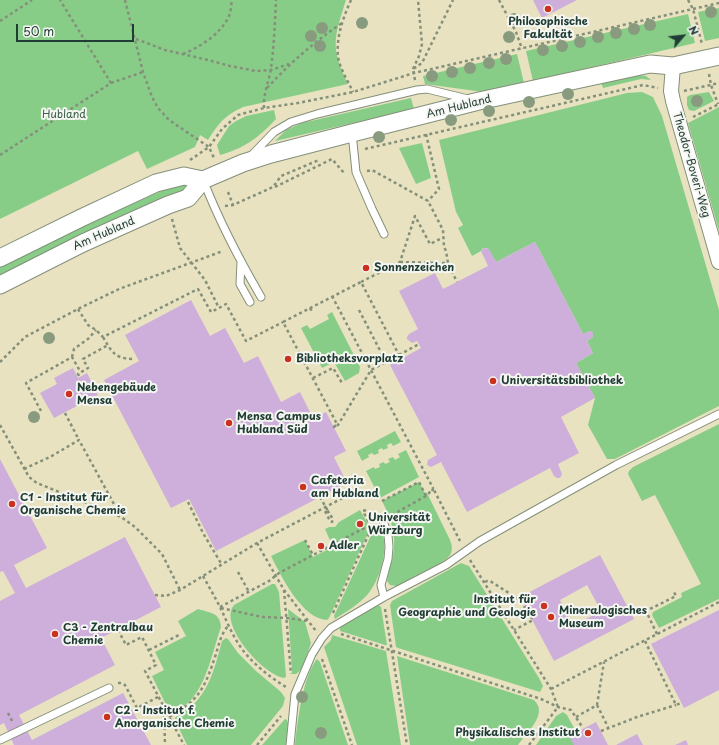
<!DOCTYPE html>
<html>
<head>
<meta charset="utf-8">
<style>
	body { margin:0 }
	#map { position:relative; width:719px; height:745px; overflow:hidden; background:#e8e2c1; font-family:"Playpen Sans",sans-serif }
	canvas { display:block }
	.north { position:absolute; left:663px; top:16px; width:40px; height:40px; -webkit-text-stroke:3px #f6f6f2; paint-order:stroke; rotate:62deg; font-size:11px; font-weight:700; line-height:16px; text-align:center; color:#1f3d34 }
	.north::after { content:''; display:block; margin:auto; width:14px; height:18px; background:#1f3d34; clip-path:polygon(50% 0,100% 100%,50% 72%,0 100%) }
	.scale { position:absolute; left:16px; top:24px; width:118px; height:18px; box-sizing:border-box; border:2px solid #1f3d34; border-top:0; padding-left:5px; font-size:12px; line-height:14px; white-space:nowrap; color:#1f3d34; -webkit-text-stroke:3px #f6f6f2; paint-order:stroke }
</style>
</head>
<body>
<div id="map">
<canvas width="719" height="745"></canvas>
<div class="north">N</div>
<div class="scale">50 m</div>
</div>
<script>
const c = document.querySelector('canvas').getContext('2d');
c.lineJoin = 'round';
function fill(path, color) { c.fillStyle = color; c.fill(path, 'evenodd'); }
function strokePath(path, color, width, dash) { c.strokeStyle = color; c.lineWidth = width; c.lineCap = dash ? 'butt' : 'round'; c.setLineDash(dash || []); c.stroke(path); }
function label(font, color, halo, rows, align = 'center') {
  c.font = font + ' "Playpen Sans",sans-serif'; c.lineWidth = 4; c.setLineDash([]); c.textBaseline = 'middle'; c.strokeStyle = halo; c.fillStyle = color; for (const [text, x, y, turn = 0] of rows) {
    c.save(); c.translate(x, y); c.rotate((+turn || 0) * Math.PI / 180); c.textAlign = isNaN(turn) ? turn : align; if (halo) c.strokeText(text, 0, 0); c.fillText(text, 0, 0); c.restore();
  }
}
const green = new Path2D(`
	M 0,0 L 346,0 C 334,38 330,47 348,84 L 243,107 C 224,116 219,123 208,140 L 200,135 L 195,147 L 147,169 L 138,151 L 0,219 Z
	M 719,8 L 719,38 L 705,41 L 698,12 Z
	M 688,14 L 695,43 L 533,81 L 526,51 Z
	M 517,54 L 524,83 L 483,92 L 425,84 L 423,76 Z
	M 638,75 L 646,76 L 651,80 L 641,79 L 603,88 L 601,82 Z
	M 642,92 L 653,97 L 662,116 L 719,310 L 719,406 L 615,459 L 607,459 L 588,425 L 595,398 L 576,363 L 593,353 L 587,341 L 593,337 L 593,333 L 590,331 L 583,334 L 535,242 L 496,262 L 487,248 L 483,248 L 481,251 L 472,256 L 458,228 L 463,225 L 456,212 L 439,140 L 627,93 Z
	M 709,92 L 714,101 L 694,111 L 689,110 L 687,105 L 687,97 L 690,95 Z
	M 411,98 L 414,109 L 275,141 L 286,130 L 302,123 Z
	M 719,107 L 719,231 L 688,123 Z
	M 274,110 L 276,119 C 258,138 245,148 220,155 L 217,145 L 229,126 L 236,121 L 246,116 Z
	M 422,143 L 431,178 L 416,184 L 399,148 Z
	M 182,182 L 187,183 L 189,189 L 0,278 L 0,267 L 99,218 Z
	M 332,312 L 360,367 L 359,373 L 345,381 L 334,362 L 322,368 L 301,328 L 307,325 L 310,329 L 329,319 L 327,315 Z
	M 719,424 L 719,599 L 659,628 L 652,615 L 653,612 L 682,597 L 681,593 L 701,584 L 655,495 L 642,501 L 628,474 L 629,471 L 633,467 Z
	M 395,431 L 401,442 L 393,446 L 391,443 L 387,445 L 388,448 L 383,450 L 382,448 L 378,450 L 379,453 L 374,455 L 372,453 L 368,455 L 369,457 L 362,461 L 357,451 Z
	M 406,450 L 419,477 L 380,498 L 366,471 L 374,467 L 375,469 L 380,467 L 379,464 L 384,462 L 385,464 L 390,462 L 388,459 L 393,457 L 395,460 L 400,457 L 398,454 Z
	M 419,482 L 425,493 L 427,493 L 450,540 C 452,545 453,550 450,555 C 442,566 411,579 399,585 L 396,586 L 390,585 L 387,581 C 388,572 391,564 393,556 C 397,536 391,518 382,501 Z
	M 360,510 L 368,524 L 366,530 L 368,533 L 329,618 L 327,620 C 302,619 281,576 271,556 L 305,540 L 313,557 L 333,547 L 325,529 L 329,527 L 335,527 L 339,522 Z
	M 373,531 L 382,533 C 389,550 379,581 368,594 C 359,604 346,612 335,619 L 334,616 Z
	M 461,563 L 469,566 L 539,678 L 543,686 L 540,692 L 398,648 L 396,647 L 390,605 L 392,601 Z
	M 272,584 L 275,584 L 279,592 L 286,676 L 285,678 C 265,677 217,624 234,605 Z
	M 378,605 L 381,607 L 387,645 L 385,645 L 340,631 L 340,628 L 342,626 Z
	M 198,609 C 210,613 220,612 221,627 C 213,650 207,683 190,701 C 185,706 178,709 172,713 L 170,713 L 152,676 L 164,670 L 155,652 L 186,636 L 178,621 Z
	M 288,609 L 305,622 L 311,643 L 302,669 L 296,674 L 292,674 L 292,671 Z
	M 332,635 L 386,651 L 401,745 L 357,745 L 324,647 L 331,640 Z
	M 226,638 L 228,639 L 238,653 L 256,671 L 281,692 L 285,698 L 283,706 L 251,745 L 187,745 L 175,720 L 175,718 C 180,712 189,709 195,703 C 211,686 216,663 222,641 Z
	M 397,656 L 534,700 C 549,714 526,733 518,745 L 410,745 Z
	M 317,659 L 320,662 L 348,745 L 295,745 C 297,724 303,675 317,659 Z
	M 563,712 L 567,715 L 574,728 L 571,730 L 579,745 L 536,745 L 556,716 Z
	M 285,719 L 287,720 L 288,724 L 286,745 L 262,745 Z`);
const building = new Path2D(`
	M 533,0 L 577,0 L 542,18 Z
	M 535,242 L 583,334 L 590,331 L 593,333 L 593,337 L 587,341 L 593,353 L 576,363 L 595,398 L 561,417 L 579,453 L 558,464 L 562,474 L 560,478 L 557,478 L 554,476 L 550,468 L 467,512 L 441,462 L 431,467 L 427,465 L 428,460 L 437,455 L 390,365 L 421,348 L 417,341 L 412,343 L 407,339 L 407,337 L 409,334 L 418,329 L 399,291 L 435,273 L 443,289 L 488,266 L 481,251 L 484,248 L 489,249 L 496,262 Z
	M 191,300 L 210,336 L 225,328 L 244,363 L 258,356 L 281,402 L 300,392 L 313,418 L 326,412 L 346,451 L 334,457 L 347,483 L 216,551 L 189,499 L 171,508 L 104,380 L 139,361 L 125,335 Z
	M 73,368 L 78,378 L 87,373 L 98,395 L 54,418 L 40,393 L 57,384 L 54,378 Z
	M 0,459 L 47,548 L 14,565 L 26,588 L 125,537 L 161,607 L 101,638 L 115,665 L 19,715 L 32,740 L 123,693 L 151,745 L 14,745 L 4,723 L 0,725 L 0,601 L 15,593 L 3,571 L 0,572 Z
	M 600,555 L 634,619 L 554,661 L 520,597 ZM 587,585 L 601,611 L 573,626 L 560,600 Z
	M 719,610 L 719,690 L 684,708 L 651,644 Z
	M 596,722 L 608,745 L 574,745 L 569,736 Z
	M 637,734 L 643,745 L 616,745 Z
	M 686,740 L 688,745 L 675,745 Z`);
const path = new Path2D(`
	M 125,0 L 143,72 L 152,97 L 158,108 L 169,120 L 209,147 L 214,158
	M 351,0 C 343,18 336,37 338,57 C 340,69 348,81 353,92
	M 499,0 L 516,32 L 522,49
	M 688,0 L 693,9 L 702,44
	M 0,21 L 32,0
	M 136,39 L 165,50 L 208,60 L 230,66 L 256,71 L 271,70 L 289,64
	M 183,54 C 200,47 221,34 229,16 C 231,11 231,5 232,0
	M 413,69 L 419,56 L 422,44 L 418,0
	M 709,74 L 711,85 L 718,104
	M 415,80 L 413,69 L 422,63 L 453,0
	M 111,83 L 143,72
	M 267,88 C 290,63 313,43 342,23
	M 684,91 L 719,83
	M 264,108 C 263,94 269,81 271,68 C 274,46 275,23 276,0
	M 693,117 L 719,104
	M 426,134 L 439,189 L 428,201
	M 365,149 L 643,85 L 658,88
	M 0,155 L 111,83 L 60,0
	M 190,160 L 209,147 L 222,129 L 238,115 L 264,108 L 298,103 L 353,92 L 414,73 L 719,3
	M 367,171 L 372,170 L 428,201 L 443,230 L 444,247 L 446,251 L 448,263 L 457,282
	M 275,187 L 332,159 L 344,173
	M 228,192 L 233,205
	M 225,206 L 233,205 L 273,187 L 281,176 L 319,160
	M 172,219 L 180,248 L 205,280 L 219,308 L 226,304 L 246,341 L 283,322
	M 400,262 L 448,263
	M 361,282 L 400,262 L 415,216 L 430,244 L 444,237
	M 332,296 L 433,488 L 432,492 L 433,488 L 460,541
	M 310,308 L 313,313
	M 78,309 L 88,325 L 96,330 L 103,337 L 198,289 L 211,312 L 219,308
	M 359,310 L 386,362 L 371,370 L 338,425 L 334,427 L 337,424 L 283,322 L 361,282 L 399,355 L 386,362
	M 103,337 C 111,351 115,359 133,359
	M 399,355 L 419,344
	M 72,357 L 74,349 L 88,339 L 96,330
	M 0,362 L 25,337 L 78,309 L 119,289 L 223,251
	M 79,376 L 78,374 L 88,368 L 83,359 L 108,345
	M 313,378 L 333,368 L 342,383
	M 41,411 L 26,383 L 72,357 L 80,371
	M 65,413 L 79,440
	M 0,425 L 29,477 L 37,483 L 121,517 L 135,527 L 162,554 L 180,590
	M 24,469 L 50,457 L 79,440 L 121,517
	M 382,501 L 419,482 L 426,496
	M 188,502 L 203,533 L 222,565
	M 366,510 L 363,511 L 370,525
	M 329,513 L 327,510 L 325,511 L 330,521 L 332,522 L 333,519 L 329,513
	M 392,515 L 426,496 L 432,490
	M 305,540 L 313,555
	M 257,543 L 284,590 L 316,631
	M 470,560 L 551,689 L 558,707
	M 238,572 L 249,592
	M 203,576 C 209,587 215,597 221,609 C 227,622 233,637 242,649 C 254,665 270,677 286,687
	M 485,582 L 487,581 L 490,581 L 520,600 L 533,620 L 514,630
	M 284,590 L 291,674
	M 155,595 L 166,596 L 180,590 L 257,543 L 354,492
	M 220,607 L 269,581 L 279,573 L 370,525
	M 221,608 L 262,617 L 287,618 L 308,621
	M 385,609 L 407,745
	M 333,613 L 372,527 L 374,526
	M 118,630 L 126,645 L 142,637 L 156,665 L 145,671 L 184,745
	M 341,634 L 541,699 L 558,707 L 571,710 L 583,728
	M 657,634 L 646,611 L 676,596 L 674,592
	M 645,641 L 676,705 L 681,703
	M 149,650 L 181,634
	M 322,659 L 352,745
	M 118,683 L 120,683 L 125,685 L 137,708 L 158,697
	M 551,689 L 719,602
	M 597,705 L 608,727
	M 164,709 L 165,745
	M 8,713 L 13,723
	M 169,717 C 200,700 205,687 216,654 C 219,644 221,634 228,626
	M 576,717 L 597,705 L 604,662
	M 601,731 L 637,717 L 676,705
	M 257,745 L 281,716
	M 529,745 L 558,707`);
const service = new Path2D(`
	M 352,133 L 356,172 L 372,209 L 384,234
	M 251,156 L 274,132 L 291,122 L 317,114 L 417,90 L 427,89 L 468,99
	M 204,182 C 220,223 239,259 261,297
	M 241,262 L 240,284 L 250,302
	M 382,518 L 388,535 L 389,547 L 388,559 L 381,585 L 384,597
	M 0,740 L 109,688
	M 290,745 L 295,694 L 312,654 L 322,638 L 331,628 L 384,597 L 446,565 L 480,541 L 616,465 L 719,414`);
const minor = new Path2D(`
	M 673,66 L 671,91 L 673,101 L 719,262`);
const tertiary = new Path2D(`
	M 0,258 L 81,218 L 156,183 L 184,176 L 203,180
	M 0,285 L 83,243 L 168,205 L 188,198 L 203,180 L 243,163 L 271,154 L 352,133 L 479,101 L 650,64 L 673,66 L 719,56`);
const pathBridge = new Path2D(`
	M 320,497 L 329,513`);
const trees = [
	[711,12],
	[514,19],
	[362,23],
	[650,25],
	[322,28],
	[634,29],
	[616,33],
	[311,36],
	[509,37],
	[598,37],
	[580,42],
	[320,46],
	[562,46],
	[543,50],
	[506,59],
	[489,63],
	[470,68],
	[452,72],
	[432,76],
	[568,94],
	[697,101],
	[529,102],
	[489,111],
	[451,120],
	[379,137],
	[49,338],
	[34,417],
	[302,697],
	[321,733]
];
const markers = [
	[548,9,4,"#c8321e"],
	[366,268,4,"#c8321e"],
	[288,359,4,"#c8321e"],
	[493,381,4,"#c8321e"],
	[69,394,4,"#c8321e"],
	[229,423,4,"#c8321e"],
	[303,487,4,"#c8321e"],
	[12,504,4,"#c8321e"],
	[360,524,4,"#c8321e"],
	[321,546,4,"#c8321e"],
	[544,606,4,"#c8321e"],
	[551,617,4,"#c8321e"],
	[55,634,4,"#c8321e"],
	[107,717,4,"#c8321e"],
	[588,733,4,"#c8321e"]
];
const poiNames = [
	["Philosophische",548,22,"center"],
	["Fakultät",548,35,"center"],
	["Sonnenzeichen",374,268],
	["Bibliotheksvorplatz",296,359],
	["Universitätsbibliothek",501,381],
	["Nebengebäude",77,388],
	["Mensa",77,401],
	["Mensa Campus",237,417],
	["Hubland Süd",237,430],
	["Cafeteria",311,481],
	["am Hubland",311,494],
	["C1 - Institut für",20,498],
	["Organische Chemie",20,511],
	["Universität",368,518],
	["Würzburg",368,531],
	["Adler",329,546],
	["Institut für",536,600,"right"],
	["Geographie und Geologie",536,613,"right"],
	["Mineralogisches",559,611],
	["Museum",559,624],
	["C3 - Zentralbau",63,628],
	["Chemie",63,641],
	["C2 - Institut f.",115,711],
	["Anorganische Chemie",115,724],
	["Physikalisches Institut",580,733,"right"]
];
const streetNames = [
	["Am Hubland",459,107,-14],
	["Theodor-Boveri-Weg",691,165,74],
	["Am Hubland",104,234,-24]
];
const parkNames = [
	["Hubland",64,115]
];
fill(green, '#88cd87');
fill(building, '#ceaedb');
strokePath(service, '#84907a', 9);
strokePath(minor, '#84907a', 16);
strokePath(tertiary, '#84907a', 19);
strokePath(path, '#84907a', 2.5, [3, 3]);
strokePath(service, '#fff', 7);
strokePath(minor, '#fff', 14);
strokePath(tertiary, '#fff', 17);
strokePath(pathBridge, '#84907a', 2.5, [3, 3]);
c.fillStyle = '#889b7f';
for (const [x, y] of trees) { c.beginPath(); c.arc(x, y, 6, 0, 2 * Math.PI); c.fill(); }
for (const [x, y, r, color] of markers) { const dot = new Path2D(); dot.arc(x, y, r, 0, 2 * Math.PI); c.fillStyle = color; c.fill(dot); strokePath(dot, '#f6f6f2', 1.5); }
label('bold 11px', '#1f3d34', '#f6f6f2', poiNames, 'left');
label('11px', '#1f3d34', '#f6f6f2', streetNames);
label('11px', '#396149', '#f6f6f2', parkNames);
</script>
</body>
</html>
